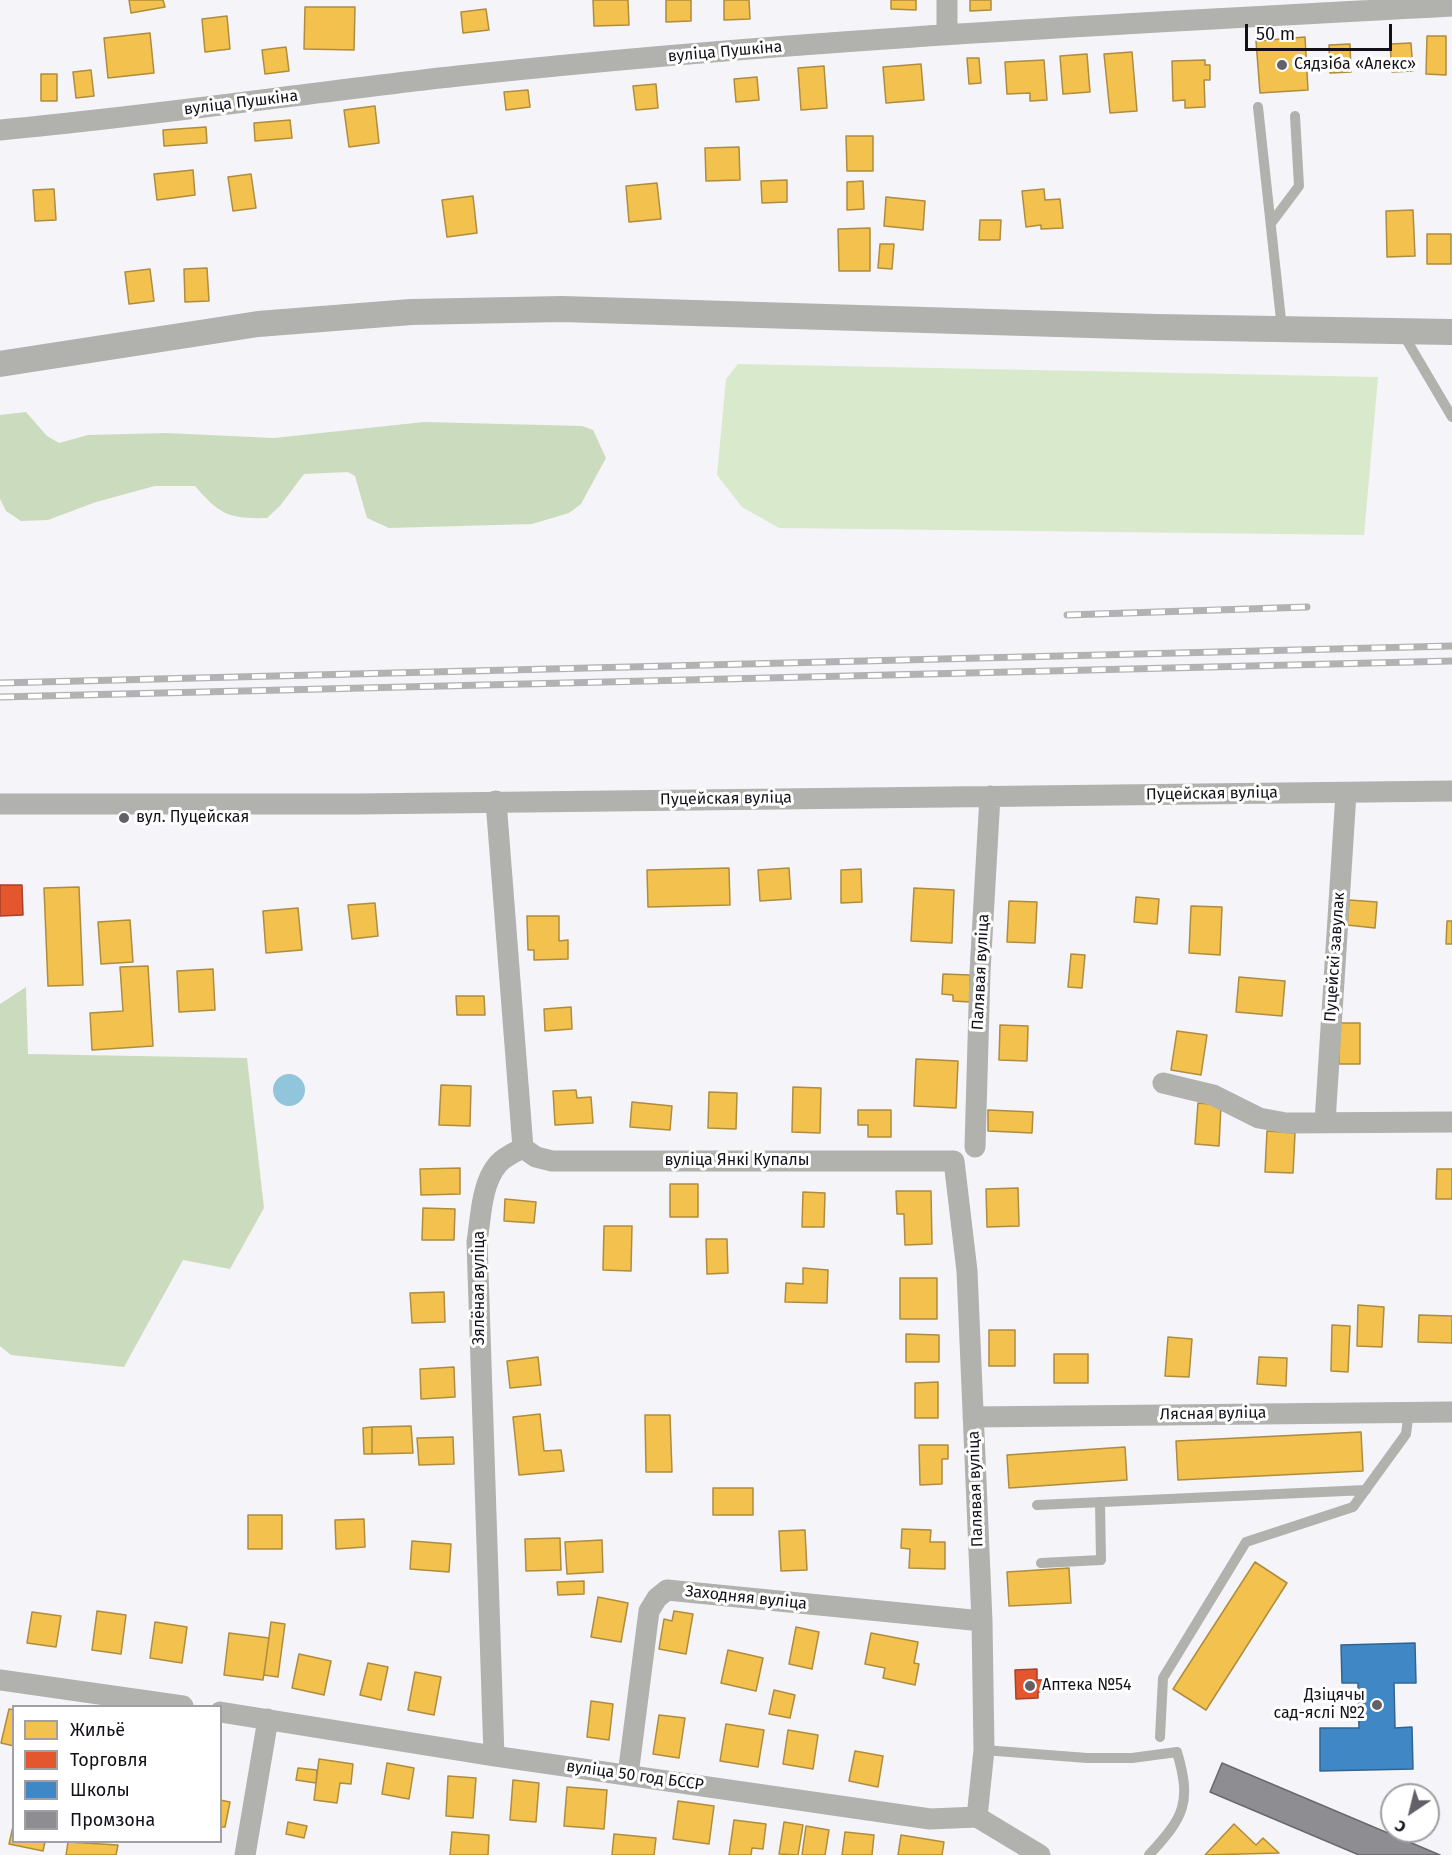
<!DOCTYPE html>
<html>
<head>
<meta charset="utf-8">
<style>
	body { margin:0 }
	#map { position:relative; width:1452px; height:1855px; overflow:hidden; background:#f5f4f9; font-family:"Fira Sans",sans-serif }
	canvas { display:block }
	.legend { position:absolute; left:12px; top:1705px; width:210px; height:138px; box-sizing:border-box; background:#fff; border:2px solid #a19fa3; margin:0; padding:8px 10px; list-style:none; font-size:18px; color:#14101a }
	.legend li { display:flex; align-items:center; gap:12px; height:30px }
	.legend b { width:30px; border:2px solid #a19fa3 }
	.north { position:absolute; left:1380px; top:1783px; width:60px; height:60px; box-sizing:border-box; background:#fff; border:2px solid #a19fa3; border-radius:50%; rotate:215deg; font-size:16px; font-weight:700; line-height:24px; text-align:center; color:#14101a }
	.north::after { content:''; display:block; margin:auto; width:21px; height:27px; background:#636068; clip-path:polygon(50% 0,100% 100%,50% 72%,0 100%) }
	.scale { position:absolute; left:1245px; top:24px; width:147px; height:27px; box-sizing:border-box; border:3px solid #14101a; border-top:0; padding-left:8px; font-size:18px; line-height:21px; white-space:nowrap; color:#14101a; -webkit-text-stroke:4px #fff; paint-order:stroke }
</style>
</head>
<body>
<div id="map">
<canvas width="1452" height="1855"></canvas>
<ul class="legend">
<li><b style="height:16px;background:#f2c14e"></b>Жильё</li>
<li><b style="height:16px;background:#e4572e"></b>Торговля</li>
<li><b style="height:16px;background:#3f88c5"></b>Школы</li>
<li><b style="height:16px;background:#8d8d92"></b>Промзона</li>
</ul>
<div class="north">С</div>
<div class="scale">50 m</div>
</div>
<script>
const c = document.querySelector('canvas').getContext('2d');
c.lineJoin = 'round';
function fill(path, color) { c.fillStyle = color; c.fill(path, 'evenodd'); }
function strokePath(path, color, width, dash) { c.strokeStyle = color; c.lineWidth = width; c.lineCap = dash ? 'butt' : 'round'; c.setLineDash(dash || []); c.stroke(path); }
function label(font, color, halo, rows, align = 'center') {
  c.font = font + ' "Fira Sans",sans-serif'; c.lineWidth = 6; c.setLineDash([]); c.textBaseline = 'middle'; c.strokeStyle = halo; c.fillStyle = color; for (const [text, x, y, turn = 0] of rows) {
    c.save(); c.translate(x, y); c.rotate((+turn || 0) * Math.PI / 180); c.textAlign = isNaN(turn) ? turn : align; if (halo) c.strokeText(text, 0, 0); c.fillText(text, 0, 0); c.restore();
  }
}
const green = new Path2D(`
	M 738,364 L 1378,377 L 1364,535 L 779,528 L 742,507 L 717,475 L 726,379 Z`);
const forest = new Path2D(`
	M 26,412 L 47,436 L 59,443 L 88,435 L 166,433 L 274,438 L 424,422 L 582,426 L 593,430 L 606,458 L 581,504 L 569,513 L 532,524 L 389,528 L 367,518 L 355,476 L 348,472 L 304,474 L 280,506 L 267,518 C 229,519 220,515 195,486 L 155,486 L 96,502 L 48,520 L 21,521 L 6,511 L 0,499 L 0,415 Z
	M 26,987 L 28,1054 L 247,1058 L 264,1208 L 230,1269 L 183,1260 L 124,1367 L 11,1355 L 0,1346 L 0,1004 Z`);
const water = new Path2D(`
	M273 1090a16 16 0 1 1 32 0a16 16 0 1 1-32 0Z`);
const homes = new Path2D(`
	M 129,0 L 163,0 L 165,7 L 131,13 Z
	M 593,0 L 628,0 L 629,25 L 594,26 Z
	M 666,0 L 691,0 L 691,21 L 666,22 Z
	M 724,0 L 749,0 L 750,19 L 724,20 Z
	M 891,0 L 916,0 L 916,10 L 891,9 Z
	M 970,0 L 991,0 L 991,10 L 970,11 Z
	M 305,7 L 355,7 L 354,50 L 304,49 Z
	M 486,9 L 489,30 L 463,33 L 461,12 Z
	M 227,16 L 230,49 L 205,52 L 202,19 Z
	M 150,33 L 154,73 L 108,78 L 104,38 Z
	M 1427,36 L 1446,36 L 1446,75 L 1426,74 Z
	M 1305,37 L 1308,90 L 1260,93 L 1256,41 Z
	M 1411,43 L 1413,71 L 1392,72 L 1390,44 Z
	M 1350,44 L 1351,72 L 1330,73 L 1329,45 Z
	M 286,47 L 289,71 L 265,74 L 262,50 Z
	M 1132,52 L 1137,111 L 1110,113 L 1104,54 Z
	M 1087,54 L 1090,92 L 1063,94 L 1060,56 Z
	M 967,58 L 979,58 L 981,83 L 969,84 Z
	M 1044,60 L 1047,100 L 1030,101 L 1030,93 L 1007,94 L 1005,62 Z
	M 1205,60 L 1205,65 L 1210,65 L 1210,80 L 1204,80 L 1205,107 L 1185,108 L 1185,100 L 1173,101 L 1172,61 Z
	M 921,64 L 924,100 L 886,103 L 883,67 Z
	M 824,66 L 827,108 L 801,110 L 798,68 Z
	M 91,70 L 94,96 L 76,98 L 73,72 Z
	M 41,74 L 57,74 L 57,101 L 41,101 Z
	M 757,77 L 759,100 L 736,102 L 734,79 Z
	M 656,84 L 658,108 L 636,110 L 633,86 Z
	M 528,90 L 530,107 L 506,110 L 504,92 Z
	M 375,106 L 379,143 L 349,147 L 344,110 Z
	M 290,120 L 292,138 L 255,141 L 254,123 Z
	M 206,127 L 207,143 L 164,146 L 163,130 Z
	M 846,136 L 873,136 L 873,171 L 847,171 Z
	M 739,147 L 740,180 L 706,181 L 705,148 Z
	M 193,170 L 195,195 L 157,200 L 154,174 Z
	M 251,174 L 256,208 L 233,211 L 228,177 Z
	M 787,180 L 787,202 L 762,203 L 761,181 Z
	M 863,181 L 864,209 L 847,210 L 847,182 Z
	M 657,183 L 661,219 L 629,222 L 626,186 Z
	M 54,189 L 56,220 L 35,221 L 33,190 Z
	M 1044,189 L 1045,200 L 1060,199 L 1063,228 L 1041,229 L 1041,225 L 1026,227 L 1022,191 Z
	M 473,196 L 477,233 L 447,237 L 442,200 Z
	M 886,197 L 925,201 L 923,230 L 884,226 Z
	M 1413,210 L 1415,256 L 1387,257 L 1386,211 Z
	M 980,220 L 1001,220 L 1000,240 L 979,240 Z
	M 870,228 L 870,271 L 839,271 L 838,229 Z
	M 1427,234 L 1451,234 L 1451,264 L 1427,264 Z
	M 880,244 L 894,244 L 892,269 L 878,268 Z
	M 207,268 L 209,301 L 185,302 L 184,269 Z
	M 150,269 L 154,301 L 129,304 L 125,272 Z
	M 729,868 L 730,905 L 648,907 L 647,870 Z
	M 789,868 L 791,899 L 760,901 L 758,870 Z
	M 861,869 L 862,902 L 841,903 L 841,870 Z
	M 79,887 L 83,985 L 48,986 L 44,888 Z
	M 914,888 L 954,890 L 952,943 L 911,941 Z
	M 1136,897 L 1159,899 L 1157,924 L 1134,922 Z
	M 1349,900 L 1377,902 L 1375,928 L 1347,925 Z
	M 1009,901 L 1037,902 L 1035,943 L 1007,942 Z
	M 375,903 L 378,936 L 352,939 L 348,905 Z
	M 1191,906 L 1222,907 L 1220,955 L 1189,953 Z
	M 298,908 L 302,950 L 266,953 L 263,911 Z
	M 527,916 L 559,916 L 559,941 L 568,940 L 568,959 L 534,960 L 534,950 L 528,950 Z
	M 130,920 L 133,962 L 101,964 L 98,922 Z
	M 1447,921 L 1452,921 L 1452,944 L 1446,944 Z
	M 1071,954 L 1085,955 L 1082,988 L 1068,987 Z
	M 148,966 L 153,1046 L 92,1050 L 90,1013 L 123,1011 L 120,967 Z
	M 213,969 L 215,1010 L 179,1012 L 177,971 Z
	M 943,974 L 970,975 L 970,1002 L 953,1001 L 953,995 L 942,994 Z
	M 1239,977 L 1285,981 L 1282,1016 L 1236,1012 Z
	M 456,996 L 484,996 L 485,1015 L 457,1015 Z
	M 571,1007 L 572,1029 L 545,1031 L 544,1009 Z
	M 1340,1023 L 1360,1023 L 1360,1064 L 1339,1064 Z
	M 1000,1025 L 1028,1026 L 1027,1061 L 999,1060 Z
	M 1177,1031 L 1207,1035 L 1201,1075 L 1171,1070 Z
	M 916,1059 L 958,1061 L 956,1108 L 914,1106 Z
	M 441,1085 L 471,1086 L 470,1126 L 439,1125 Z
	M 793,1087 L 821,1088 L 820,1133 L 792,1132 Z
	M 576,1090 L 577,1098 L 591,1097 L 593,1123 L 555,1125 L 553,1091 Z
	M 709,1092 L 737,1093 L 736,1129 L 708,1128 Z
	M 632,1102 L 672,1106 L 670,1130 L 630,1127 Z
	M 1198,1103 L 1221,1105 L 1219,1146 L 1195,1144 Z
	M 858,1110 L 891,1110 L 891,1137 L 868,1137 L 868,1125 L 858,1125 Z
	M 988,1110 L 1033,1112 L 1032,1133 L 988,1131 Z
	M 1267,1131 L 1295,1133 L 1293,1173 L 1265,1172 Z
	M 460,1168 L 460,1194 L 421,1195 L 420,1169 Z
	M 1437,1169 L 1452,1169 L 1452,1199 L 1436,1199 Z
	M 670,1184 L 698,1184 L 698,1217 L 670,1217 Z
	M 1018,1188 L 1019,1226 L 987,1227 L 986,1189 Z
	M 896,1191 L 931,1191 L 932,1244 L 905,1245 L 904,1214 L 897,1214 Z
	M 803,1192 L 825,1193 L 824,1227 L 802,1227 Z
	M 505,1199 L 536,1202 L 534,1223 L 504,1221 Z
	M 423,1208 L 455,1209 L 454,1240 L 422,1240 Z
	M 604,1226 L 632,1226 L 631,1271 L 603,1270 Z
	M 706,1239 L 727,1239 L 728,1273 L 707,1274 Z
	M 803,1268 L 828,1270 L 827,1303 L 785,1302 L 786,1283 L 803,1284 Z
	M 900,1278 L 937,1278 L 937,1319 L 900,1319 Z
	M 444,1292 L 445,1322 L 412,1323 L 410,1293 Z
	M 1358,1305 L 1384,1307 L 1382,1347 L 1357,1346 Z
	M 1419,1315 L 1452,1316 L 1452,1343 L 1418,1342 Z
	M 1332,1325 L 1350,1326 L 1348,1372 L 1331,1371 Z
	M 989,1330 L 1015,1330 L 1015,1366 L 989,1366 Z
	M 906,1334 L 939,1335 L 939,1362 L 906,1362 Z
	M 1168,1337 L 1192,1339 L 1189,1377 L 1165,1376 Z
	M 1054,1354 L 1088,1354 L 1088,1383 L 1054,1383 Z
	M 538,1357 L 541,1385 L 510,1388 L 507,1361 Z
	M 1259,1357 L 1287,1358 L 1286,1386 L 1257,1384 Z
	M 454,1367 L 455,1397 L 421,1399 L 420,1369 Z
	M 938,1382 L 938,1418 L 915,1418 L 915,1383 Z
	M 540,1414 L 544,1451 L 561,1450 L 564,1471 L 519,1475 L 513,1417 Z
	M 645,1415 L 670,1415 L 672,1472 L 646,1472 Z
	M 411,1426 L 413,1453 L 372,1454 L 372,1427 Z
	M 372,1427 L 372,1454 L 364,1454 L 363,1428 Z
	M 1361,1432 L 1363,1471 L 1178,1480 L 1176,1441 Z
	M 453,1437 L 454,1464 L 419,1465 L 417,1438 Z
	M 919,1445 L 948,1445 L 948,1459 L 942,1459 L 942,1484 L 920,1485 Z
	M 1125,1447 L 1127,1480 L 1009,1488 L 1007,1455 Z
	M 713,1488 L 753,1488 L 753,1515 L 713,1515 Z
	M 248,1515 L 282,1515 L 282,1549 L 248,1549 Z
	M 364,1519 L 365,1547 L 336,1549 L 335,1520 Z
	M 902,1529 L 931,1530 L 930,1542 L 945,1542 L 945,1569 L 909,1568 L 910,1549 L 901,1548 Z
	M 805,1530 L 807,1570 L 781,1571 L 779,1531 Z
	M 560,1538 L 561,1570 L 526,1571 L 525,1539 Z
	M 602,1540 L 603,1572 L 567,1574 L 565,1542 Z
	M 412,1541 L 451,1544 L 449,1572 L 410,1569 Z
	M 1255,1562 L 1287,1583 L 1206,1710 L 1173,1689 Z
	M 1069,1568 L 1071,1603 L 1009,1606 L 1007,1572 Z
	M 584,1581 L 584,1594 L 558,1595 L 557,1582 Z
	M 598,1597 L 628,1603 L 621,1642 L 591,1637 Z
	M 97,1611 L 126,1615 L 121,1654 L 92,1650 Z
	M 674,1611 L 693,1614 L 686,1654 L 659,1649 L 664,1619 L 672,1621 Z
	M 32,1612 L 61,1616 L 56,1647 L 27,1643 Z
	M 155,1622 L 187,1627 L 182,1663 L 150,1658 Z
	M 271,1622 L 285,1624 L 278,1677 L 264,1675 Z
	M 796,1627 L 819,1632 L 812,1669 L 789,1664 Z
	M 229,1633 L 269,1638 L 263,1680 L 224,1675 Z
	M 871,1633 L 918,1642 L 914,1663 L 919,1664 L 915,1685 L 883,1678 L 885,1668 L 865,1664 Z
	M 728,1650 L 763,1658 L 756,1691 L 721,1683 Z
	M 299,1654 L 331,1661 L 324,1695 L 292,1688 Z
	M 368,1663 L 388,1667 L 381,1700 L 360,1695 Z
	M 415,1672 L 441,1677 L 434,1715 L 408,1710 Z
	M 774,1690 L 795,1695 L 790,1718 L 769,1714 Z
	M 591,1701 L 613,1704 L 609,1740 L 587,1737 Z
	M 9,1709 L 14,1710 L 14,1746 L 1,1743 Z
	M 659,1715 L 685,1718 L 679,1758 L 653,1754 Z
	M 726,1724 L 764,1730 L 758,1767 L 720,1761 Z
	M 788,1730 L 818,1735 L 813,1769 L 783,1764 Z
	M 855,1751 L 883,1756 L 878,1787 L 849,1781 Z
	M 319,1759 L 353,1764 L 351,1784 L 340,1783 L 337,1803 L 314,1800 Z
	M 387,1763 L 414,1768 L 409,1799 L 382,1794 Z
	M 298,1768 L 317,1770 L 316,1783 L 296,1780 Z
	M 448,1776 L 476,1778 L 473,1818 L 446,1816 Z
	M 513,1780 L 539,1783 L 536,1822 L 510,1820 Z
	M 567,1787 L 607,1790 L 604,1829 L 564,1826 Z
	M 220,1800 L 230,1802 L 225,1827 L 220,1827 Z
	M 678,1801 L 714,1806 L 709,1844 L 673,1839 Z
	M 734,1820 L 766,1824 L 763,1849 L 752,1848 L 751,1855 L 729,1855 Z
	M 14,1822 L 14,1842 L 45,1842 L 43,1851 L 9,1844 Z
	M 288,1822 L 307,1826 L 304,1838 L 286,1834 Z
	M 784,1822 L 803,1825 L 798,1855 L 779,1854 Z
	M 1234,1824 L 1256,1845 L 1263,1838 L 1279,1853 L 1205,1855 Z
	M 806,1826 L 829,1830 L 825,1855 L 802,1855 Z
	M 452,1832 L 489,1835 L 488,1855 L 450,1855 Z
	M 845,1832 L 874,1835 L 872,1855 L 842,1855 Z
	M 614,1834 L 656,1838 L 654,1855 L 612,1855 Z
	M 901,1835 L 944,1842 L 942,1855 L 898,1855 Z
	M 68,1842 L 118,1845 L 116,1855 L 66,1855 Z`);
const shops = new Path2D(`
	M 0,885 L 22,885 L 23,915 L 0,916 Z
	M 1037,1669 L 1037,1680 L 1044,1680 L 1045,1692 L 1038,1692 L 1038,1698 L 1016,1699 L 1015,1670 Z`);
const schools = new Path2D(`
	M 1415,1643 L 1416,1683 L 1394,1683 L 1395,1728 L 1412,1727 L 1413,1769 L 1320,1771 L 1320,1728 L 1359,1728 L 1358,1683 L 1342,1683 L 1341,1645 Z`);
const industry = new Path2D(`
	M 1222,1763 L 1440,1855 L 1359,1855 L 1210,1792 Z`);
const service = new Path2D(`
	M 1258,107 L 1282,329
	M 1272,222 L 1299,186 L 1295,116
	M 1403,334 L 1452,417
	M 1037,1505 L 1366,1490
	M 1041,1563 L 1101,1560 L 1100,1502
	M 1160,1737 L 1163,1678 L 1246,1542 L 1353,1507 L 1406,1434 L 1409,1411
	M 984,1750 L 1087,1758 L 1132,1758 L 1177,1752 C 1192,1803 1184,1817 1149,1855`);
const minor = new Path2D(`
	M 947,0 L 947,33
	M 0,130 C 153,116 305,93 458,76 C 789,40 1120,24 1452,6
	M 496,801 L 523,1148
	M 0,804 L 358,804 L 1452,791
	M 1163,1083 L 1213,1095 L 1259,1118 L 1286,1123 L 1452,1122
	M 1325,1122 L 1346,793
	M 975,1147 L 980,972 L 990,796
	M 523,1148 L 536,1157 L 552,1161 L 954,1161 L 967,1271 L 982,1621 L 984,1750 L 977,1817
	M 973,1417 L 1452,1412
	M 0,1680 L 183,1706
	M 220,1712 L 494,1756 L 930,1819 L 977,1817 L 1040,1855
	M 494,1756 L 477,1242 C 481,1217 481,1184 498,1164 C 504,1157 515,1152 523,1148
	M 628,1775 L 649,1611 L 657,1598 L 667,1590 L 982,1621
	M 245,1855 L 268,1719`);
const tertiary = new Path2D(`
	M 0,364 L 258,324 L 411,312 L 562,309 L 1156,327 L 1452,332`);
const rail = new Path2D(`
	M 1067,615 L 1307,607
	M 0,683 L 1452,646
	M 0,697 L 1452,661`);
const markers = [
	[1282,65,6,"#636068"],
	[124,818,6,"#636068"],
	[1030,1686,6,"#636068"],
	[1377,1705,6,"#636068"]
];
const streetNames = [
	["вуліца Пушкіна",725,52,-5],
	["вуліца Пушкіна",241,103,-7],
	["Пуцейская вуліца",1212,794,-1],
	["Пуцейская вуліца",726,799,-1],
	["Пуцейскі завулак",1335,957,-86],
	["Палявая вуліца",981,972,-87],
	["вуліца Янкі Купалы",737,1161],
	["Зялёная вуліца",480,1288,-90],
	["Лясная вуліца",1213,1414,-1],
	["Палявая вуліца",976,1489,-92],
	["Заходняя вуліца",746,1598,6],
	["вуліца 50 год БССР",635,1776,8]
];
const poiNames = [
	["Сядзіба «Алекс»",1294,65],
	["вул. Пуцейская",136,818],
	["Аптека №54",1042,1686],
	["Дзіцячы",1365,1696,"right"],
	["сад-яслі №2",1365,1714,"right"]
];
fill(green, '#d8eacb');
fill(forest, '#cbdcbe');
fill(water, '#91c5dc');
fill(homes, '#f2c14e');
strokePath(homes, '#af8c3e', 1.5);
fill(shops, '#e4572e');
strokePath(shops, '#a64228', 1.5);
fill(schools, '#3f88c5');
strokePath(schools, '#326492', 1.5);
fill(industry, '#8d8d92');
strokePath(industry, '#69686e', 1.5);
strokePath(service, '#b1b1ad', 10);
strokePath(minor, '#b1b1ad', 21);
strokePath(tertiary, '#b1b1ad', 26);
strokePath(rail, '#b2b2b2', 7);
strokePath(rail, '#fff', 4.5, [14]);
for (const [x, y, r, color] of markers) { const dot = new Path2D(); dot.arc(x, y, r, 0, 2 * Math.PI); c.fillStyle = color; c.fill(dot); strokePath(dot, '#fff', 2); }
label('16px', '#14101a', '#fff', streetNames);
label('16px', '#14101a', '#fff', poiNames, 'left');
</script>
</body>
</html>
